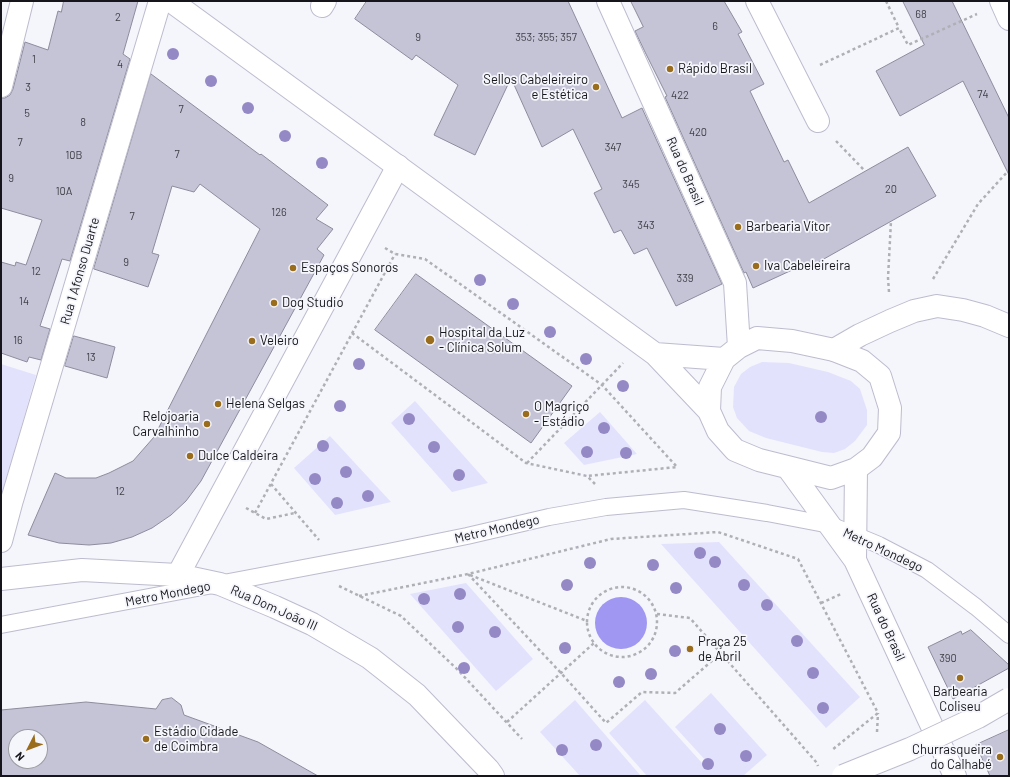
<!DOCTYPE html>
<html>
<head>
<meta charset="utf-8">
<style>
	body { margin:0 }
	#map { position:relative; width:1010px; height:777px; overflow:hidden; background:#f5f5fc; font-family:Barlow,sans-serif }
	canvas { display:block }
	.frame { position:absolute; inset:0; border:2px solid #15151b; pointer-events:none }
	.north { position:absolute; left:8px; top:729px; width:40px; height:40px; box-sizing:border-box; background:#f5f5fc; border:1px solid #9b9ba2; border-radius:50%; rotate:228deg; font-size:11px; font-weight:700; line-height:16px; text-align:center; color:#15151b }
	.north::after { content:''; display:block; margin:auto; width:14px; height:18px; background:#996d1c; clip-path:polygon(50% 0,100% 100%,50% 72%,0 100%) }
</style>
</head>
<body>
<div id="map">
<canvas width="1010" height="777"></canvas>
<div class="frame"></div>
<div class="north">N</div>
</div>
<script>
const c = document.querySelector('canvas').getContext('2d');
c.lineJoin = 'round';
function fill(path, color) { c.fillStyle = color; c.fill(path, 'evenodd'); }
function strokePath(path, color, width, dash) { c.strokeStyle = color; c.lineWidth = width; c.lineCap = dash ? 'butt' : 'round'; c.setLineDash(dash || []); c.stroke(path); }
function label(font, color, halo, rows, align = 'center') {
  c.font = font + ' Barlow,sans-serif'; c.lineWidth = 3.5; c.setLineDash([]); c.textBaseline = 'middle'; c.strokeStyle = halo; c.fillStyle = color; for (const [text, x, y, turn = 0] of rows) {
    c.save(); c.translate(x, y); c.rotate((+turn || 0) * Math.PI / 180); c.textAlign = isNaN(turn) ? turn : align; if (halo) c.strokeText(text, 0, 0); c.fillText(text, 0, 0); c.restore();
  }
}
const green = new Path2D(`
	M 762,362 L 789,363 L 828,372 L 851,381 L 860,389 L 867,410 L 867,425 L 855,441 L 845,449 L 834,453 L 822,452 L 766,438 L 749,431 L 737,418 L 733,407 L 734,387 L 741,374 L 750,367 Z
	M 1,364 L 36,375 L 1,499 Z
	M 415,401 L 488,483 L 452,492 L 391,423 Z
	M 600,412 L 637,454 L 584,465 L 564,443 Z
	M 330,436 L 391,502 L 335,515 L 294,468 Z
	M 719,542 L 860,697 L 826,728 L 661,544 Z
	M 466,583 L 533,659 L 496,691 L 410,594 Z
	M 711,693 L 767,755 L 743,776 L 647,776 L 609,733 L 645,700 L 702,763 L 707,762 L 675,727 Z
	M 575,700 L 641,776 L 580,776 L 540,732 Z`);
const water = new Path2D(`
	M595 623a26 26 0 1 1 52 0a26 26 0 1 1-52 0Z`);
const building = new Path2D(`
	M 64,1 L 138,1 L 123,54 L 130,59 L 70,261 L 62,259 L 40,326 L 50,329 L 41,360 L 29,357 L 27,362 L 1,353 L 1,262 L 15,266 L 16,262 L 26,265 L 42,220 L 1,208 L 1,98 L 5,98 L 10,95 L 13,89 L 25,42 L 48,50 L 58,11 L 61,12 Z
	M 367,1 L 568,1 L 622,118 L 642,108 L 722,284 L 676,306 L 647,248 L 634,254 L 621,230 L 614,233 L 594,193 L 602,189 L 573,129 L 542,147 L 511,78 L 475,155 L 434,135 L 458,85 L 416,55 L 412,60 L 355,19 Z
	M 631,1 L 724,1 L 742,32 L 738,34 L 764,84 L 750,91 L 784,162 L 788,160 L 809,203 L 908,147 L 936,196 L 806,269 L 803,265 L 753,288 L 746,272 L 744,273 L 665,97 L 667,96 L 645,52 L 635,31 L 643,27 Z
	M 903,1 L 952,1 L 1009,118 L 1009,175 L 963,81 L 900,116 L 876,71 L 924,45 Z
	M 151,74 L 260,155 L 261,154 L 328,205 L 316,219 L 333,229 L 317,249 L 324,255 L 201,481 L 186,501 L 171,515 L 152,528 L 132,537 L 111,543 L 89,545 L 59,543 L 28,535 L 55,473 L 66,478 L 96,478 L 109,473 L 133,461 L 154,437 L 260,229 L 200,184 L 194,192 L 172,186 L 152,253 L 159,255 L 148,287 L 94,269 Z
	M 416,274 L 572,386 L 531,443 L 375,330 Z
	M 74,336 L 115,347 L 107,378 L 65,366 Z
	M 971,630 L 1009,665 L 1009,668 L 953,699 L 928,647 L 961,631 L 962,634 Z
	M 172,698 L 181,705 L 184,715 L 258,742 L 318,776 L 1,776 L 1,710 L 86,702 L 156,709 L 162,700 ZM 16,737 L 40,737 L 40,761 L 16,761 Z
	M 1009,730 L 1009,776 L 990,776 L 976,745 Z`);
const path = new Path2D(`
	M 886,1 L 899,28
	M 820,65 L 899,28 L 908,45 L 977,14
	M 836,141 L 865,171
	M 385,248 L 395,254 L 425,259 L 602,385 L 677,467 L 587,476
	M 933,279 L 978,204 L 1009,170
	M 889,292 L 888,278 L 891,221
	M 352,333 L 526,463 L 587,476 L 595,484
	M 527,463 L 623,363
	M 271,484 L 319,540
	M 246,508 L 266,519 L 295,513
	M 255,513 L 395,254
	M 468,574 L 561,673 L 606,723 L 642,692 L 675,693 L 721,653
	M 470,575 L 587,621
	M 339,586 L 401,616 L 458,670 L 522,739
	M587 622a35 35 0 1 1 70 0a35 35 0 1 1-70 0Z
	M 359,596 L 468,574 L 611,539 L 718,532 L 798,559 L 878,713 L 832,750
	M 821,603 L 841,594
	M 657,614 L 690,618 L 817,763 L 818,766
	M 507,722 L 594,643
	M 877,732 L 878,713`);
const service = new Path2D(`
	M 1,625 L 388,552 L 467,536 L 549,517 L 606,507 L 684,500 L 767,513 L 830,525 L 855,535 L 879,545 L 927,570 L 976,607 L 1009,635`);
const minor = new Path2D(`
	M 757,1 L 818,121
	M 322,6 L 325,1
	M 1,86 L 22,1
	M 834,350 L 860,335 L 890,321 L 914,311 L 937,306 L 963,310 L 985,316 L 1009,326
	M 1,541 L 12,500 L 160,1
	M 178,575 L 398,166`);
const tertiary = new Path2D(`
	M 1001,1 L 1009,19
	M 1,579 L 82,570 L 178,575 L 220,584 L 275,607 L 312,624 L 370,658 L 417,695 L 488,769 L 493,776`);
const secondary = new Path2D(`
	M 171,1 L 655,354 L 709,411
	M 608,1 L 735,283 L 739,347
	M 757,338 L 792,341 L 834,350 L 862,361 L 880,376 L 890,408 L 889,433 L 872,457 L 856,469 L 831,478 L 759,460 L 735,450 L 718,431 L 709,411 L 710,387 L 724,359 L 739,347 Z
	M 655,354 L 724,359
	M 788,468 L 855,560
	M 856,469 L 855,560 L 955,776`);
const tertiaryBridge = new Path2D(`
	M 843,776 L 910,749 L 978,717 L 1009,699`);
const trees = [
	[173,54],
	[211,81],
	[248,108],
	[285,136],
	[322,163],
	[480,280],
	[513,304],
	[550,332],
	[586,359],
	[359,364],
	[623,386],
	[340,406],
	[821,417],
	[409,419],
	[604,428],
	[323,446],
	[434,447],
	[587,452],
	[626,453],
	[346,472],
	[459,475],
	[315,479],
	[368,496],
	[337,503],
	[700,553],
	[715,562],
	[590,563],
	[653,565],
	[567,585],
	[744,585],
	[676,588],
	[460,594],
	[424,599],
	[767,605],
	[458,627],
	[495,632],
	[797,641],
	[565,648],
	[675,651],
	[464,668],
	[813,673],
	[651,674],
	[619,682],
	[823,708],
	[720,729],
	[596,745],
	[562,750],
	[746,756],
	[708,764]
];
const markers = [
	[670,69,4,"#996d1c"],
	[596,87,4,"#996d1c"],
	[738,227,4,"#996d1c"],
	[756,266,4,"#996d1c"],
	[293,268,4,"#996d1c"],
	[274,303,4,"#996d1c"],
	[430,340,5,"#996d1c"],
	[252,341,4,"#996d1c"],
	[218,404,4,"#996d1c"],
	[526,414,4,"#996d1c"],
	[207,424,4,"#996d1c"],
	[190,456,4,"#996d1c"],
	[690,649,4,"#996d1c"],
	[960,678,4,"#996d1c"],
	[146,739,4,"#996d1c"],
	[1000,757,4,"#996d1c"]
];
const numberNames = [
	["68",921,14],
	["2",118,17],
	["6",715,26],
	["9",418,37],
	["353; 355; 357",546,37],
	["1",34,59],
	["4",120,64],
	["3",28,87],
	["74",983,94],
	["422",680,95],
	["7",181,109],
	["5",27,113],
	["8",83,122],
	["420",698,132],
	["7",20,142],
	["347",613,147],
	["7",177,154],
	["10B",74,155],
	["9",11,178],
	["345",631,184],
	["20",891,189],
	["10A",64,191],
	["126",279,212],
	["7",132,216],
	["343",646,225],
	["9",126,262],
	["12",36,271],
	["339",685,278],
	["14",24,301],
	["16",18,340],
	["13",91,357],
	["12",120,491],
	["390",948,658]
];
const poiNames = [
	["Rápido Brasil",678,69],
	["Sellos Cabeleireiro",588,80,"right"],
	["e Estética",588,95,"right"],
	["Barbearia Vítor",746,227],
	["Iva Cabeleireira",764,266],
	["Espaços Sonoros",301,268],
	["Dog Studio",282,303],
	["Hospital da Luz",439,333],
	["- Clínica Solum",439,348],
	["Veleiro",260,341],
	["Helena Selgas",226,404],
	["O Magriço",534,407],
	["- Estádio",534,422],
	["Relojoaria",199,417,"right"],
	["Carvalhinho",199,432,"right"],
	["Dulce Caldeira",198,456],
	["Praça 25",698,642],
	["de Abril",698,657],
	["Barbearia",960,692,"center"],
	["Coliseu",960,707,"center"],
	["Estádio Cidade",154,732],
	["de Coimbra",154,747],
	["Churrasqueira",992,750,"right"],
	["do Calhabé",992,765,"right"]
];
const streetNames = [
	["Rua do Brasil",685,171,66],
	["Rua 1 Afonso Duarte",80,271,-74],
	["Metro Mondego",497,529,-13],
	["Metro Mondego",883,550,25],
	["Metro Mondego",168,594,-11],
	["Rua Dom João III",274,608,24],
	["Rua do Brasil",886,627,65]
];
fill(green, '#e3e2fd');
fill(water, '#9f97f1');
fill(building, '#c5c4d6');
strokePath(building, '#8d8c9d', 1);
strokePath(service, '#bdbcce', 18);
strokePath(minor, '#bdbcce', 24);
strokePath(tertiary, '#bdbcce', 24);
strokePath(secondary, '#bdbcce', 24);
strokePath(path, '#afafb6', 2.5, [3, 3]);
strokePath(service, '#fff', 16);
strokePath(minor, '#fff', 22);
strokePath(tertiary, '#fff', 22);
strokePath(secondary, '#fff', 22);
strokePath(tertiaryBridge, '#bdbcce', 24, []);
strokePath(tertiaryBridge, '#fff', 22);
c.fillStyle = '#9589c5';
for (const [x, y] of trees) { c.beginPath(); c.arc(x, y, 6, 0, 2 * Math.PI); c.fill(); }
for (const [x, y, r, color] of markers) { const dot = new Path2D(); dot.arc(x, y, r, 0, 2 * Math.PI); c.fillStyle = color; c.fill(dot); strokePath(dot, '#f5f5fc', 1.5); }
label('11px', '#41414a', null, numberNames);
label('13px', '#15151b', '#f5f5fc', poiNames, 'left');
label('13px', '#15151b', '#f5f5fc', streetNames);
</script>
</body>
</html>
